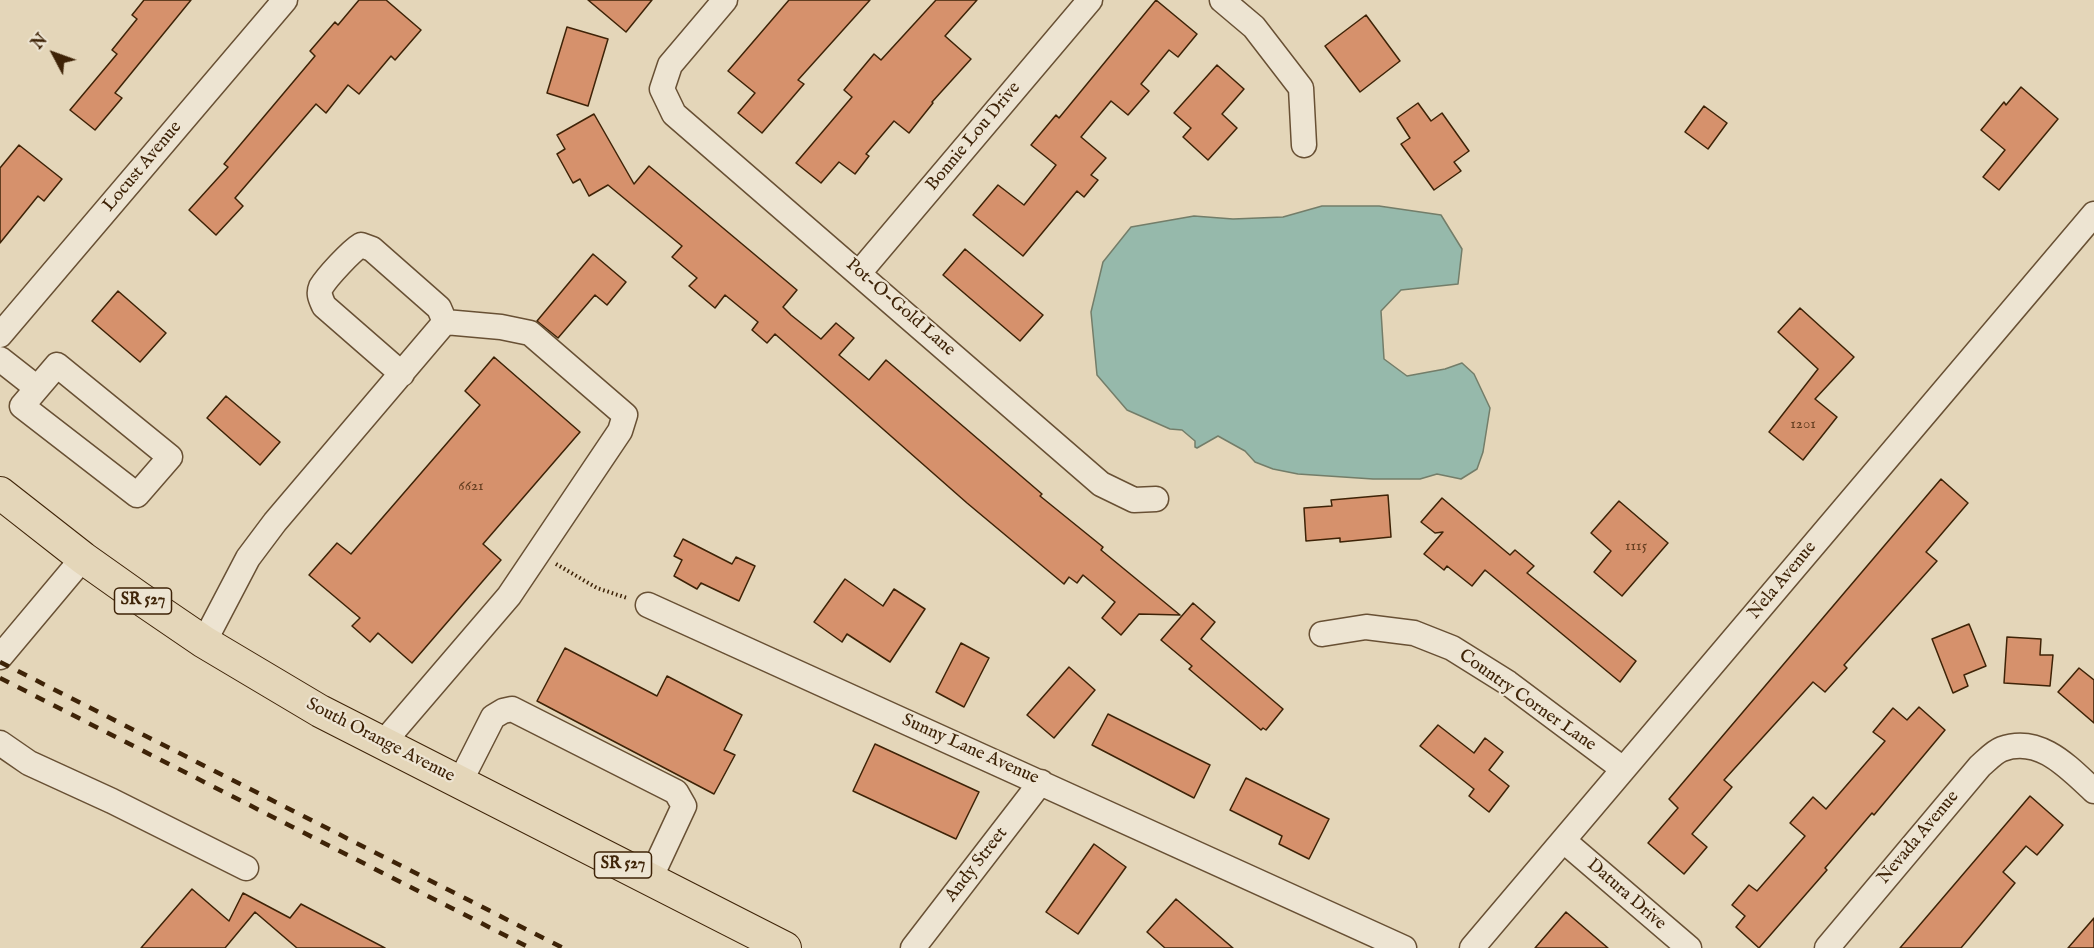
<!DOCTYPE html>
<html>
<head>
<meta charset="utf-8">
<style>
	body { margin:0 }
	#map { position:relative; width:2094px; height:948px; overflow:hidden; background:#e4d6b9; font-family:"IM FELL English",serif }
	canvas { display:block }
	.north { position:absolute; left:24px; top:24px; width:60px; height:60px; -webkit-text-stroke:4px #ede4d2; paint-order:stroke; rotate:311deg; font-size:16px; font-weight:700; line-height:24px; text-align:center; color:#3e2307 }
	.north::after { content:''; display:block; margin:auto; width:21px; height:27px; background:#3e2307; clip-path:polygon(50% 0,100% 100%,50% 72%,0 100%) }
</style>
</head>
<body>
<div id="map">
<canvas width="2094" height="948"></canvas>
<div class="north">N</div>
</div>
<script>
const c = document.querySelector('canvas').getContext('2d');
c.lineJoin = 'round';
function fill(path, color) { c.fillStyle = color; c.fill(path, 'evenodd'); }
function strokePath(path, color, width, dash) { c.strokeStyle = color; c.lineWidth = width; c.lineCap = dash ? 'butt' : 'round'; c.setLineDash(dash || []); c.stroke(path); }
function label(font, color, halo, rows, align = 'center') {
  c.font = font + ' "IM FELL English",serif'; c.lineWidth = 4.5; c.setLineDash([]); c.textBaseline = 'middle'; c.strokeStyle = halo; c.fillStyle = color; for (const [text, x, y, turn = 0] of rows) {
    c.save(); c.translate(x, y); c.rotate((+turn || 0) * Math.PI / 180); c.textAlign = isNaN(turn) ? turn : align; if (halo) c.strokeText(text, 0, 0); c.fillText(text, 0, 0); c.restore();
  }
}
const water = new Path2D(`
	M 1322,206 L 1379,206 L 1441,215 L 1462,249 L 1458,284 L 1401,290 L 1381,311 L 1384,359 L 1407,376 L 1445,369 L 1462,363 L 1474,374 L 1490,408 L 1483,452 L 1477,469 L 1461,479 L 1437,474 L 1420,479 L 1373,479 L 1298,474 L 1273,469 L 1255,462 L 1245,451 L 1218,436 L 1197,448 L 1195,447 L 1195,441 L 1182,430 L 1170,429 L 1127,410 L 1097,375 L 1091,312 L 1103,262 L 1131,227 L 1194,216 L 1233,219 L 1283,217 Z`);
const building = new Path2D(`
	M 144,0 L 191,0 L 115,93 L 122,98 L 95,130 L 70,110 L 117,54 L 112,50 L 137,19 L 132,15 Z
	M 359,0 L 386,0 L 421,30 L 395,60 L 391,56 L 359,94 L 348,85 L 326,113 L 316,104 L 235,198 L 243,206 L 216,235 L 189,210 L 228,167 L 224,164 L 315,56 L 310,51 L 335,22 L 338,25 Z
	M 588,0 L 652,0 L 626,32 Z
	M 789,0 L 870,0 L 798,80 L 804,84 L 762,133 L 738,113 L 755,93 L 728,71 Z
	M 936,0 L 977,0 L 945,36 L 971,59 L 932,102 L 933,103 L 909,133 L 894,121 L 866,154 L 869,156 L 855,174 L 839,162 L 821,183 L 796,163 L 852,97 L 844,90 L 874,54 L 881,60 Z
	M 1156,0 L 1197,34 L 1178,57 L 1169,50 L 1141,84 L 1149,91 L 1128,115 L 1111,101 L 1081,137 L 1106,158 L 1091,175 L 1098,180 L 1084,197 L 1077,191 L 1023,256 L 973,215 L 998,185 L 1024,205 L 1056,165 L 1031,145 L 1056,115 L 1059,118 Z
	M 1366,15 L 1400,61 L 1360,92 L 1325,46 Z
	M 567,27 L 608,39 L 588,106 L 547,93 Z
	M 1217,65 L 1244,89 L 1222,114 L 1237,128 L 1208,160 L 1183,137 L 1191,128 L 1174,113 Z
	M 2021,87 L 2058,119 L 1999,190 L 1983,177 L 2005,150 L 1981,130 L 2004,102 L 2006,105 Z
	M 1418,103 L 1431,121 L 1442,113 L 1469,151 L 1454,162 L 1461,171 L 1434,190 L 1401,144 L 1410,138 L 1397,118 Z
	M 1704,106 L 1727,123 L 1708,149 L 1685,132 Z
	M 594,114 L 634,184 L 649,166 L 797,290 L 783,307 L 791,315 L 821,339 L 836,323 L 854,338 L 839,355 L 869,380 L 886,360 L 1042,494 L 1040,496 L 1103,547 L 1101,550 L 1180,615 L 1139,614 L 1121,635 L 1102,618 L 1115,602 L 1083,575 L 1077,583 L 1069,577 L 1064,584 L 967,503 L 775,334 L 767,343 L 752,330 L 758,322 L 725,295 L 715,308 L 689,286 L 697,278 L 672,257 L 682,246 L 608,185 L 589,196 L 580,179 L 573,183 L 557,154 L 565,149 L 557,135 Z
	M 19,145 L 62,179 L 44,201 L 38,196 L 0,243 L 0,168 Z
	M 965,249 L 1043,315 L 1020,341 L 943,275 Z
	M 593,254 L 626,282 L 607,305 L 595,295 L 558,338 L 537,321 Z
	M 118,291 L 166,333 L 140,362 L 92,321 Z
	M 1800,308 L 1854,357 L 1815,399 L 1837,417 L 1803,460 L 1769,432 L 1818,369 L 1778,332 Z
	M 494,357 L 580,432 L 483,544 L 501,560 L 412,663 L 378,633 L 370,642 L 352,626 L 360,618 L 309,575 L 337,543 L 351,554 L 480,405 L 465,391 Z
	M 226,396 L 280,442 L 260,465 L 207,418 Z
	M 1941,479 L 1968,503 L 1926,552 L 1937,561 L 1844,665 L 1847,668 L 1825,692 L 1813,682 L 1724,780 L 1732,787 L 1692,834 L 1707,847 L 1684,874 L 1648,843 L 1678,808 L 1669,799 Z
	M 1388,495 L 1391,537 L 1340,542 L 1340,538 L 1306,541 L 1304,508 L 1332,506 L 1331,500 Z
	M 1442,498 L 1510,555 L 1515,550 L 1534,566 L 1527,573 L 1636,661 L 1620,682 L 1485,570 L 1472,586 L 1447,566 L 1444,570 L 1424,554 L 1443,532 L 1435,533 L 1421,522 Z
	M 1619,501 L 1668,543 L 1622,596 L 1594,572 L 1611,551 L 1591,533 Z
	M 683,539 L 732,564 L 736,557 L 755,566 L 739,601 L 701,583 L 697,589 L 674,576 L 682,560 L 674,556 Z
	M 845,579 L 883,606 L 894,589 L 925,609 L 890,662 L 847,634 L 842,642 L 814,622 Z
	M 1193,603 L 1215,622 L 1201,639 L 1283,709 L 1266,730 L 1263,728 L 1261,730 L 1189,669 L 1192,666 L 1161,640 Z
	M 1969,624 L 1986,666 L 1964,675 L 1968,686 L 1953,693 L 1932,639 Z
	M 2007,637 L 2041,639 L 2040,655 L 2053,655 L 2050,686 L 2004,683 Z
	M 961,643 L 989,658 L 964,707 L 936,692 Z
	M 565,648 L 657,696 L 667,676 L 742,715 L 724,750 L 735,755 L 714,794 L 537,701 Z
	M 1069,667 L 1095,690 L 1054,738 L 1027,715 Z
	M 2079,668 L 2094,680 L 2094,723 L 2058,692 Z
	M 1919,707 L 1945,730 L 1874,815 L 1872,813 L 1825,868 L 1827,870 L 1759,948 L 1736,927 L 1745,916 L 1732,905 L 1749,885 L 1757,891 L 1805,836 L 1790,823 L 1813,797 L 1826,809 L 1885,741 L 1873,732 L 1893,708 L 1907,720 Z
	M 1108,714 L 1210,765 L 1194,798 L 1092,745 Z
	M 1438,725 L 1474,753 L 1485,738 L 1503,752 L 1489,770 L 1509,786 L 1489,812 L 1469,796 L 1474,789 L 1420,746 Z
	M 875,744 L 979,792 L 956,839 L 853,791 Z
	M 1246,778 L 1329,819 L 1309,859 L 1279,844 L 1282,836 L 1230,810 Z
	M 2030,796 L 2063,825 L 2037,855 L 2026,846 L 2003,872 L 2015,883 L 1986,918 L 1961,948 L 1900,948 Z
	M 1094,844 L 1126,867 L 1078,934 L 1046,912 Z
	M 192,889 L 229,921 L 243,893 L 290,918 L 301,904 L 385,948 L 297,948 L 255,912 L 225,948 L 141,948 Z
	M 1176,899 L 1233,948 L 1165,948 L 1147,932 Z
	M 1566,912 L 1608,948 L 1535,948 Z
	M 2094,918 L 2094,948 L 2068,948 Z`);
const path = new Path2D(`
	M 556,564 L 597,588 L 627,598`);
const minor = new Path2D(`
	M 725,0 L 670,65 L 662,89 L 674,114 L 1101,484 L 1134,500 L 1156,499
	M 1222,0 L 1254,27 L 1301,88 L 1304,145
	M 859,273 L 1090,0
	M 0,335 L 285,0
	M 0,359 L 37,388
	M 57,365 L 170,457 L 137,495 L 22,406 Z
	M 648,605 L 1404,948
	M 1322,634 L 1366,627 L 1414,633 L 1452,648 L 1508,683 L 1623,769
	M 204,642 L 248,558 L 275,522 L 445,322 L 439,308 L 372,249 L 361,245 C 351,251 327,277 321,287 C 318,294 321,299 324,306 L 402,374
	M 0,657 L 83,558
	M 0,743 L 29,763 L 112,801 L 246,868
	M 383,743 L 509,596 L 620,431 L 625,415 L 530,333 L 501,327 L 445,322
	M 460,782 L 493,717 L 503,711 L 512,709 L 676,792 L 684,806 L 650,879
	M 1564,841 L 1689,948
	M 913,948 L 1041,782
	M 1472,948 L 2094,214
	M 1827,948 L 1980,766 C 1986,761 1994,752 2002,749 C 2040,735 2069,768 2094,791`);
const major = new Path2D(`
	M 0,493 L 83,558 L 138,597 L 204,642 L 320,711 L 785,948`);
const rail = new Path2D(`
	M 0,662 L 563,948
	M 0,678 L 530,948`);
const numberNames = [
	["1201",1803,425],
	["6621",471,487],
	["1115",1636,547]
];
const shields = [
	[143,601,57],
	[623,865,57]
];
const shieldNames = [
	["SR 527",143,601],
	["SR 527",623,865]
];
const streetNames = [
	["Bonnie Lou Drive",974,137,-50],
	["Locust Avenue",143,167,-50],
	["Pot-O-Gold Lane",900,308,41],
	["Nela Avenue",1783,581,-50],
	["Country Corner Lane",1527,701,35],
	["South Orange Avenue",380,741,27],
	["Sunny Lane Avenue",970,750,24],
	["Nevada Avenue",1919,838,-50],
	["Andy Street",977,865,-52],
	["Datura Drive",1626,895,41]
];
fill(water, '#96b9ab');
strokePath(water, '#737d69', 1.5);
fill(building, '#d6916c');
strokePath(building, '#3e2307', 1.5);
strokePath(minor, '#685034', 27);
strokePath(major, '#3e2307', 34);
strokePath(path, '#3e2307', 4, [1.5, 3]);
strokePath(minor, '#ede4d2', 24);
strokePath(major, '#e4d6b9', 32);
strokePath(rail, '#3e2307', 4.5, [10, 10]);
label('15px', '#643e20', null, numberNames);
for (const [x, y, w] of shields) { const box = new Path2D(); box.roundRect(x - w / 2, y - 13, w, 26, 4.5); c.fillStyle = '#ede4d2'; c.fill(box); strokePath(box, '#3e2307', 1.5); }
label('bold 16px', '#3e2307', null, shieldNames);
label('18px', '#3e2307', '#ede4d2', streetNames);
</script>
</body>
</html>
